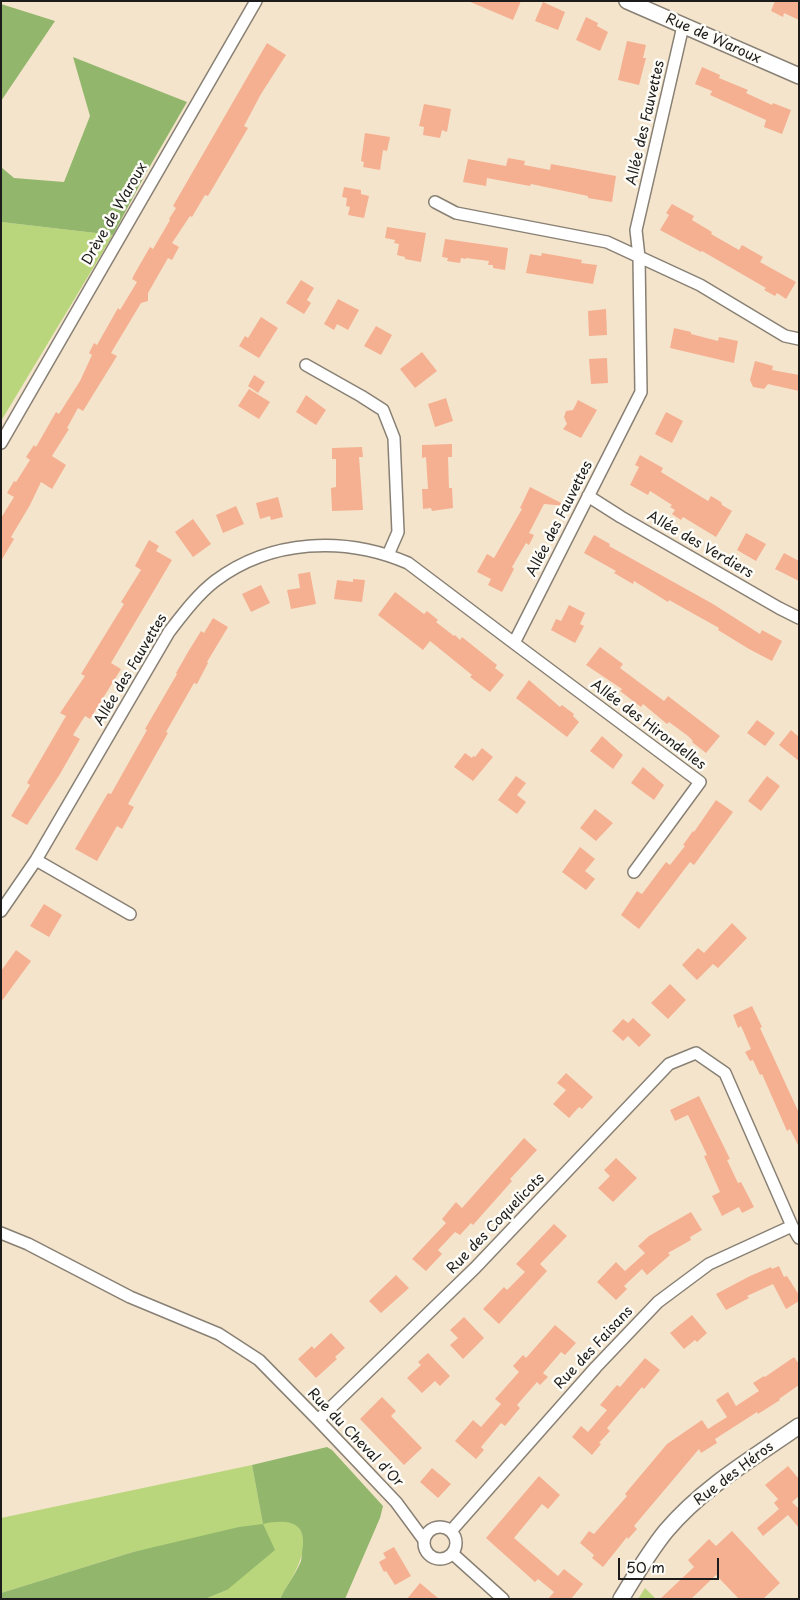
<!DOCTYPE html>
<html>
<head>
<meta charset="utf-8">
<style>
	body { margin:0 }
	#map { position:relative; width:800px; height:1600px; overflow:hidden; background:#f5e4cc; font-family:"Playpen Sans",sans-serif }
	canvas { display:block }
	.frame { position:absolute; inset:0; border:2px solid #1c1c1c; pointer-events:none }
	.scale { position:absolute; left:618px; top:1558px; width:101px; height:22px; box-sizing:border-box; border:2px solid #1c1c1c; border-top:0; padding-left:6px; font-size:15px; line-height:18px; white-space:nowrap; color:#1c1c1c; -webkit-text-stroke:4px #fdfcf7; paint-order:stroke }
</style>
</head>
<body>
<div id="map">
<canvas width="800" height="1600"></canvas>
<div class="frame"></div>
<div class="scale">50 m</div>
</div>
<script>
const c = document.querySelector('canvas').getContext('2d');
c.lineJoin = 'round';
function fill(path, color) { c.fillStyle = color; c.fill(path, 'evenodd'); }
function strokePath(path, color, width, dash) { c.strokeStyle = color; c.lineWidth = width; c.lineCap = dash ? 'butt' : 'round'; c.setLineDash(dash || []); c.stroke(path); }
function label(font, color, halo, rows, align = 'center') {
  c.font = font + ' "Playpen Sans",sans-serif'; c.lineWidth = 5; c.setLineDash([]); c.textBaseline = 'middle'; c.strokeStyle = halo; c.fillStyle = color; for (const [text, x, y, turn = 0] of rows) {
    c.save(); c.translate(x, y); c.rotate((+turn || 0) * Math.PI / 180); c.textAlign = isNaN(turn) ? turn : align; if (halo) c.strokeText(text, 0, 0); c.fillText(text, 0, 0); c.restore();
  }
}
const green = new Path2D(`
	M 1,222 L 113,235 L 1,421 Z
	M 252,1465 L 263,1523 C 271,1522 283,1519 291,1522 C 321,1537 290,1581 280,1599 L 205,1599 L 227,1590 L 166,1546 L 133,1552 L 1,1593 L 1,1518 Z
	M 645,1588 L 656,1599 L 638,1599 Z`);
const forest = new Path2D(`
	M 1,4 L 55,21 L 1,101 Z
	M 73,57 L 187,102 L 146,173 L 113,235 L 1,222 L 1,167 L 14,178 L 64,182 L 90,116 Z
	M 327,1447 L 332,1450 L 383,1506 L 380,1518 L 345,1599 L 280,1599 C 286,1586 296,1574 301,1561 C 302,1556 302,1550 303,1545 C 305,1519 282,1520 263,1524 L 275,1550 L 227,1590 L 205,1599 L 1,1599 L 1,1593 L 133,1552 L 239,1527 L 263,1524 L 252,1465 Z`);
const building = new Path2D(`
	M 468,1 L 521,1 L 513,20 Z
	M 775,1 L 799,1 L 799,20 L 784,13 L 783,17 L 771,11 Z
	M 543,2 L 565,12 L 558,30 L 535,21 Z
	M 586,17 L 598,23 L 597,26 L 608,32 L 600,51 L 576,40 Z
	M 627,41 L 646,45 L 643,58 L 646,58 L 639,85 L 618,80 Z
	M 267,43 L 286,55 L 261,94 L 244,126 L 248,128 L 208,196 L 205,195 L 192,217 L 190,216 L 172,243 L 179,247 L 172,260 L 168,258 L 148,293 L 148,301 L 141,303 L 111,353 L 117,356 L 83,411 L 78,408 L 67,428 L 69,429 L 52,456 L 66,465 L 52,489 L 41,482 L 30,505 L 11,537 L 14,539 L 1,561 L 1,518 L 14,497 L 7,493 L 14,481 L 16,482 L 30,460 L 26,457 L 34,445 L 36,447 L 56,412 L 59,414 L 80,381 L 92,355 L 89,353 L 94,343 L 97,345 L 118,308 L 120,310 L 137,282 L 132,279 L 135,273 L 150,247 L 153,249 L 170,220 L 169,219 L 176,208 L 173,206 Z
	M 702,67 L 720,75 L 719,78 L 748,90 L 746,93 L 772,105 L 773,103 L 791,110 L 782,134 L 764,127 L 766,120 L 710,95 L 712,91 L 695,84 Z
	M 424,104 L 451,109 L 447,132 L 442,130 L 440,138 L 423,135 L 424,127 L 419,126 Z
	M 365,133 L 390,137 L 387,151 L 383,150 L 380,170 L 363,167 L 364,162 L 361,161 Z
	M 508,158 L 525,161 L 524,165 L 550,170 L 551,164 L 616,176 L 612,202 L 588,198 L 588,196 L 531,184 L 530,186 L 487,178 L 486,186 L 463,182 L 468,159 L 506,166 Z
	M 344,187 L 361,190 L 361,194 L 369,196 L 364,218 L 348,215 L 350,207 L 346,206 L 347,198 L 342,197 Z
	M 672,204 L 694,216 L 692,220 L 712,232 L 711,234 L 739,250 L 742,245 L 763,257 L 760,262 L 796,282 L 786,299 L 777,293 L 775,296 L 764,290 L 766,288 L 702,251 L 701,252 L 660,230 L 669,215 L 666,213 Z
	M 387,227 L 426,233 L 421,262 L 405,259 L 405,257 L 397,255 L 399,244 L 394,243 L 395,240 L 385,238 Z
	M 445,239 L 508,248 L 505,270 L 493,268 L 493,265 L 488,265 L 489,261 L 466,258 L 466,259 L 461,258 L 460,263 L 447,261 L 448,258 L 442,257 Z
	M 542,253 L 582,260 L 581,263 L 597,265 L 593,284 L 526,273 L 530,254 L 541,256 Z
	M 301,280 L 314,288 L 307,300 L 311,303 L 304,314 L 286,303 Z
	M 338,299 L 359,310 L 348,330 L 337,324 L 334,330 L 324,324 Z
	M 606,309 L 607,335 L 589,336 L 588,311 Z
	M 261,317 L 278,328 L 259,358 L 239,346 L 245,336 L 248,338 Z
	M 376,326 L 392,335 L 381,355 L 364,346 Z
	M 674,328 L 691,332 L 691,334 L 718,341 L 719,337 L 738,341 L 734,363 L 670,348 Z
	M 422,352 L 437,371 L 415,388 L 400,369 Z
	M 607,358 L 608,383 L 591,384 L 589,359 Z
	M 755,361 L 773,366 L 772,370 L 799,375 L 799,391 L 768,384 L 764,389 L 753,387 L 750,380 Z
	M 254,375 L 265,382 L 258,393 L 248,386 Z
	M 249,389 L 270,402 L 259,419 L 238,406 Z
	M 306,395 L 326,410 L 316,425 L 296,412 Z
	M 446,398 L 453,421 L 435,427 L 428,404 Z
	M 578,400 L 597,410 L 581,438 L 563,429 L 567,424 L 564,417 L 566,411 L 573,410 Z
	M 666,412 L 683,421 L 672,443 L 655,434 Z
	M 452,444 L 452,457 L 448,457 L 449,488 L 452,488 L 453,508 L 432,511 L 431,508 L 423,509 L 422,489 L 428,489 L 426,457 L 422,458 L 422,445 Z
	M 362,447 L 363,457 L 359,457 L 363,510 L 332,511 L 331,488 L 336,487 L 336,459 L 332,459 L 332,448 Z
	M 640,455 L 663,468 L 661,472 L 708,501 L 711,496 L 721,502 L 722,505 L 732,511 L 716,537 L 683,517 L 681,520 L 672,514 L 675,510 L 670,507 L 672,505 L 650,491 L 648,495 L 630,485 L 639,467 L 635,465 Z
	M 530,487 L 567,506 L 544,504 L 529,533 L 534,535 L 529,545 L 526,543 L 512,567 L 514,569 L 502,592 L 488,585 L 491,579 L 477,572 L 487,554 L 494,558 L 522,509 L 520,508 Z
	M 278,497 L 283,517 L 271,520 L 270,516 L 260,519 L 256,503 Z
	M 236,506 L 244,524 L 223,533 L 216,515 Z
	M 193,519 L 211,544 L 193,557 L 175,532 Z
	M 746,533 L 766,544 L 756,561 L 737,550 Z
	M 594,535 L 610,544 L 609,546 L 713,604 L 760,634 L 762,630 L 782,641 L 772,661 L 749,649 L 718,630 L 719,628 L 669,600 L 668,602 L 634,581 L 633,584 L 614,573 L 616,571 L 584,553 Z
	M 149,540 L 159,546 L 156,551 L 172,560 L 111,663 L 121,669 L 90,719 L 85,716 L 73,735 L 80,739 L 60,774 L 27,825 L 11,816 L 30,785 L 27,783 L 66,716 L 60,713 L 85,676 L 81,674 L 124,604 L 121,602 L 141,570 L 135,566 Z
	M 784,553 L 799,561 L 799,581 L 775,569 Z
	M 310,572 L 316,604 L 291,609 L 287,590 L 300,588 L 298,574 Z
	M 353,579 L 365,580 L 362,602 L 334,599 L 337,580 L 353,582 Z
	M 261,585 L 270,603 L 251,612 L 242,594 Z
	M 395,592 L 424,614 L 427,611 L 438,620 L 436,622 L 454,636 L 455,635 L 460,640 L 462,637 L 497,665 L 495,668 L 504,675 L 490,692 L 470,677 L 472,675 L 430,641 L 423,650 L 378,615 Z
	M 569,605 L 585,613 L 580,624 L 584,626 L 575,643 L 551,630 L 556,619 L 561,621 Z
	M 213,618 L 228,627 L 207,662 L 208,663 L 197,684 L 194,683 L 166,732 L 168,733 L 128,804 L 134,807 L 122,829 L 117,826 L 97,861 L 75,849 L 108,793 L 111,794 L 147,730 L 145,729 L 177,674 L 176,673 L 188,652 L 201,631 L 204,633 Z
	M 600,647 L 623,664 L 620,668 L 664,701 L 668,696 L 720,736 L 706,753 L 692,742 L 693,741 L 688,736 L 669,722 L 667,724 L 643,704 L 641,707 L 620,691 L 622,689 L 586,665 Z
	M 529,680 L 560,707 L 562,705 L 574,714 L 573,716 L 579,722 L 567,737 L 516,698 Z
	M 757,720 L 775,733 L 765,746 L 747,733 Z
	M 791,730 L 799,737 L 799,761 L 779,745 Z
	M 602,736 L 623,755 L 613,769 L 590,751 Z
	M 482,748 L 493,757 L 473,781 L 454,767 L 465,753 L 472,758 L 473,756 L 475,757 Z
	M 643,767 L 664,785 L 654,800 L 631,783 Z
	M 516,776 L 526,783 L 517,795 L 526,802 L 517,814 L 498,800 Z
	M 767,776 L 780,786 L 761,811 L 748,801 Z
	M 716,800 L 733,812 L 694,865 L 690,862 L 639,929 L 621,915 L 637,891 L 642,894 L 666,862 L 670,865 L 685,846 L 683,845 L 693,831 L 694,832 Z
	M 595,809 L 613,823 L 596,841 L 580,828 Z
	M 580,847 L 595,859 L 585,871 L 595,879 L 586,890 L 562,872 Z
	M 44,904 L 62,915 L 49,937 L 30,926 Z
	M 732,923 L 747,938 L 718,968 L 713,964 L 697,980 L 682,965 L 698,948 L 704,953 Z
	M 16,950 L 31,961 L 1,1002 L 1,971 Z
	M 670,984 L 686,1000 L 668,1019 L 651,1003 Z
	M 752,1006 L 762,1027 L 760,1028 L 799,1113 L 799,1147 L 790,1129 L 787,1131 L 762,1074 L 760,1075 L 753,1060 L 750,1061 L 745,1052 L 751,1049 L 741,1026 L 738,1028 L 733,1015 Z
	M 633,1018 L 651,1035 L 639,1047 L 628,1036 L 623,1041 L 612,1031 L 623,1019 L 628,1023 Z
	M 566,1073 L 593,1097 L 582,1109 L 579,1107 L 569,1118 L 553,1104 L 566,1090 L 557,1083 Z
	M 699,1096 L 730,1159 L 727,1160 L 738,1183 L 741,1182 L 754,1207 L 742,1213 L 739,1207 L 722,1216 L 712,1196 L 720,1192 L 704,1156 L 707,1155 L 688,1115 L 675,1121 L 670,1110 Z
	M 524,1138 L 537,1150 L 510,1179 L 512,1181 L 473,1225 L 471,1223 L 460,1235 L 455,1232 L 438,1250 L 442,1254 L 426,1271 L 412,1259 L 446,1223 L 442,1219 L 456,1202 L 462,1208 Z
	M 616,1158 L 637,1178 L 613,1202 L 598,1188 L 610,1176 L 604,1170 Z
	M 691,1212 L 702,1230 L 690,1237 L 691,1240 L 668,1253 L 670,1255 L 647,1275 L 642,1269 L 624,1286 L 627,1289 L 616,1300 L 597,1282 L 616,1262 L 625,1271 L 645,1253 L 638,1246 L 649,1236 Z
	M 554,1224 L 567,1236 L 540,1264 L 547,1271 L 499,1324 L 483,1309 L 504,1287 L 507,1290 L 525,1272 L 516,1264 Z
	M 779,1266 L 784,1277 L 787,1276 L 799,1295 L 799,1301 L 786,1309 L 773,1284 L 747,1296 L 749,1298 L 726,1310 L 716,1294 L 750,1276 L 771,1267 L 772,1269 Z
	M 396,1275 L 409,1288 L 381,1313 L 369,1301 Z
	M 692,1315 L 707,1333 L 697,1342 L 695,1340 L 684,1349 L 670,1333 Z
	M 464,1317 L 484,1338 L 463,1359 L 450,1345 L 458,1338 L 450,1330 Z
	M 555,1325 L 576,1343 L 565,1355 L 561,1352 L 543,1373 L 548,1377 L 540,1385 L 537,1382 L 517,1405 L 520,1408 L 505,1426 L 501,1423 L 481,1447 L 484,1450 L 476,1459 L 455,1441 L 473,1420 L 481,1427 L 501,1404 L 495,1399 L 519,1372 L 513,1366 L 523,1355 L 526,1358 Z
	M 331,1333 L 345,1348 L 335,1357 L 337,1359 L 316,1378 L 298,1359 L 312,1346 L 314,1349 Z
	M 428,1353 L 450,1376 L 440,1386 L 435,1381 L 422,1393 L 407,1378 L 421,1365 L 418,1362 Z
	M 794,1357 L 799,1364 L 799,1385 L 779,1399 L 780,1400 L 758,1414 L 757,1412 L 715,1439 L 717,1443 L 701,1453 L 699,1449 L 634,1526 L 637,1529 L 628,1539 L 627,1537 L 603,1567 L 592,1558 L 594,1555 L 580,1543 L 589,1531 L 594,1534 L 627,1496 L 625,1494 L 667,1444 L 702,1420 L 708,1429 L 727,1417 L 716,1400 L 728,1392 L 736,1406 L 759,1391 L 753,1383 L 764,1376 L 765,1377 Z
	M 645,1358 L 660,1370 L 644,1389 L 642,1387 L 607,1428 L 610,1431 L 599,1443 L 601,1444 L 592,1455 L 572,1437 L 581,1426 L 588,1432 L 607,1410 L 600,1405 L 617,1385 L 620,1387 Z
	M 382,1397 L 396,1411 L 391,1416 L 422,1448 L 404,1465 L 360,1419 Z
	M 788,1466 L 799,1479 L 799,1496 L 792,1502 L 799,1509 L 799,1528 L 788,1515 L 763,1536 L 757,1528 L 779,1509 L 774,1503 L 778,1499 L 765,1485 Z
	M 432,1468 L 451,1484 L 438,1498 L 420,1482 Z
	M 539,1476 L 560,1495 L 548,1509 L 542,1504 L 514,1538 L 558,1576 L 564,1569 L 583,1584 L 571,1599 L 548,1599 L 554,1592 L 538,1579 L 535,1582 L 486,1538 Z
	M 732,1531 L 780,1583 L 763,1599 L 739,1599 L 716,1575 L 691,1599 L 660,1599 L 694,1567 L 688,1560 L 709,1539 L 716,1546 Z
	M 394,1547 L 411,1576 L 395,1585 L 386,1571 L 384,1572 L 379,1562 L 386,1558 L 383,1553 Z
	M 420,1583 L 439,1599 L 407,1599 Z`);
const street = new Path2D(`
	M 435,202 L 456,213 L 607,242 L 700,285 L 785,336 L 799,339
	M 306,365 L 361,396 L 383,410 L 394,438 L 398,532 L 388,555
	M 1,443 L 256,1
	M 588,496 L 621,517 L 779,608 L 799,618
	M 514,643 L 700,782 L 634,872
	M 36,860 L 130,914
	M 1,911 L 36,860 L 169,632 C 183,614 197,595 215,581 C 271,539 345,536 408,563 L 514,643 L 641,392 L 639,257 L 636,230 L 683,26
	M 1,1233 L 28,1244 L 130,1297 L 219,1334 L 259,1360 L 318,1420 L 396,1502 L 424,1540
	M 318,1420 L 475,1268 L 669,1064 L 696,1053 L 725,1073 L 792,1226 L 799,1238
	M424 1543a16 16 0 1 1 32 0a16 16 0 1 1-32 0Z
	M 451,1531 L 596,1367 L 658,1302 L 709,1264 L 792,1226
	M 453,1554 L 503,1599`);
const secondary = new Path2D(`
	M 627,1 L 799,76
	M 621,1599 C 635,1576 649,1552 666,1531 C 702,1488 753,1458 799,1426`);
const streetNames = [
	["Rue de Waroux",713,39,24],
	["Allée des Fauvettes",646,123,-77],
	["Drève de Waroux",115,214,-60],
	["Allée des Fauvettes",560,519,-63],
	["Allée des Verdiers",700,545,30],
	["Allée des Fauvettes",131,670,-59],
	["Allée des Hirondelles",648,725,37],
	["Rue des Coquelicots",496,1224,-46],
	["Rue des Faisans",594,1348,-47],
	["Rue du Cheval d'Or",355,1438,46],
	["Rue des Héros",734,1474,-37]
];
fill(green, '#b9d67c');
fill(forest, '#92b76c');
fill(building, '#f4b091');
strokePath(street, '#888074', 14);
strokePath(secondary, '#888074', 18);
strokePath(street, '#fff', 11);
strokePath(secondary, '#fff', 15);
label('14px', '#1c1c1c', '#fdfcf7', streetNames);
</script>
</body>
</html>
